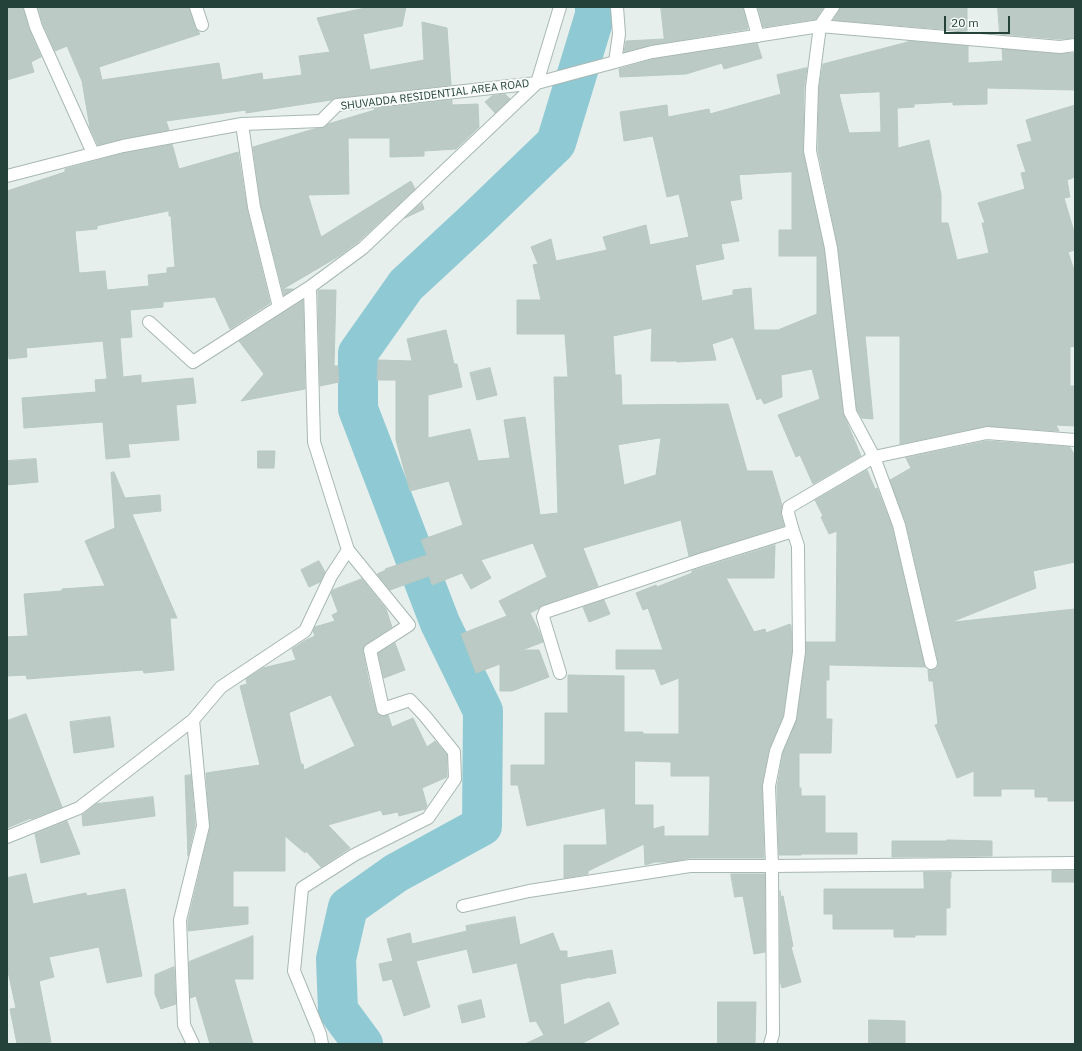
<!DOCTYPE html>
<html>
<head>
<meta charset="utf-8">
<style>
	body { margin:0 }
	#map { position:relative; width:1082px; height:1051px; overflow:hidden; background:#e6efeb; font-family:"IBM Plex Sans",sans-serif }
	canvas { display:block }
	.frame { position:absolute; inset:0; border:8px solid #24423a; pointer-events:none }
	.scale { position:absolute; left:944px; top:16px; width:66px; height:18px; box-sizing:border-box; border:2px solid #24423a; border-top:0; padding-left:5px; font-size:12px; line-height:14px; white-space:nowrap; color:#24423a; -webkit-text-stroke:3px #f7fbf9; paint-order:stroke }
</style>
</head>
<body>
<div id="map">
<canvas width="1082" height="1051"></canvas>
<div class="frame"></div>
<div class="scale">20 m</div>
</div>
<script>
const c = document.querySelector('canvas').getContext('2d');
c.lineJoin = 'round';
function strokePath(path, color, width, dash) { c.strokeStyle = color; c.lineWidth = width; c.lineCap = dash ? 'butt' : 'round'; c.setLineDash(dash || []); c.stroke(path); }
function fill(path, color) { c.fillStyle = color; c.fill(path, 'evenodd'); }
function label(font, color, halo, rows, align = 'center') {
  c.font = font + ' "IBM Plex Sans",sans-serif'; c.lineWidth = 4; c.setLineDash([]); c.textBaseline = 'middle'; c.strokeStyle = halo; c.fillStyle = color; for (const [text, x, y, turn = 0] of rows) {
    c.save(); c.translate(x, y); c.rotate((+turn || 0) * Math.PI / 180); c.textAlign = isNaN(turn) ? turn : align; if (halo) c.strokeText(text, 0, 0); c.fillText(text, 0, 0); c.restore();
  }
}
const river = new Path2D(`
	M 363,1044 L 338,1010 L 336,959 L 348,907 L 396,873 L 482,826 L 483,711 L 440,623 L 358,409 L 358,353 L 406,285 L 475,221 L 556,143 L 595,15 L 595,7`);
const building = new Path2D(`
	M 7,7 L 23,7 L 29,29 L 41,57 L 31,62 L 34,72 L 7,80 Z
	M 38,7 L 189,7 L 195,27 L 200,34 L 99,67 L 102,80 L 219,63 L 222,80 L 262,73 L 263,80 L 302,75 L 299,56 L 330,52 L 317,18 L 370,7 L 406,7 L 402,26 L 363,34 L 370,70 L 424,60 L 422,22 L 447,28 L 451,85 L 336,98 L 331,100 L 246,113 L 246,110 L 166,121 L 169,130 L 122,139 L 98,145 L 90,128 L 82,81 L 67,46 L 55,51 L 43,24 Z
	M 661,7 L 743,7 L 748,29 L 651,45 L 624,52 L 626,41 L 664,39 Z
	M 758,7 L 824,7 L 816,19 L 763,27 Z
	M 840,7 L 967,7 L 967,31 L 833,20 L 839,11 Z
	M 998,7 L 1075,7 L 1075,38 L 1060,39 L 1000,34 Z
	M 908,41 L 968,46 L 968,63 L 1003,61 L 1002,49 L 1060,54 L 1075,53 L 1075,90 L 987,88 L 987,104 L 953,105 L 953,102 L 914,104 L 914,107 L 897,108 L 898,148 L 929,140 L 941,194 L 941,223 L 948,223 L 957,260 L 989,253 L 982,223 L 985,223 L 978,203 L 1025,189 L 1021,173 L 1026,172 L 1017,145 L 1032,141 L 1026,120 L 1075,105 L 1075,177 L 1067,180 L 1070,197 L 1064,198 L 1075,235 L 1075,250 L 1068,252 L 1075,273 L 1075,346 L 1070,347 L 1070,386 L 1075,386 L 1075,426 L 1056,425 L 1059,431 L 986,426 L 900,444 L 900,336 L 865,336 L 873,419 L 862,418 L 857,410 L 838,247 L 818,150 L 819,88 L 823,64 L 908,42 ZM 880,92 L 881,132 L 849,133 L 839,94 Z
	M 757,43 L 762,58 L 724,69 L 722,63 L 686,74 L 620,77 L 619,69 L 654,59 Z
	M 807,68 L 804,87 L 803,152 L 824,249 L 843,413 L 861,456 L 813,484 L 800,455 L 796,457 L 778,415 L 820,399 L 812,369 L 781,375 L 782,397 L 764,404 L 761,398 L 757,400 L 733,337 L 712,344 L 716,360 L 677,362 L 677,361 L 651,361 L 652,328 L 613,336 L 615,375 L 621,375 L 622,405 L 728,404 L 747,471 L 772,471 L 782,505 L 781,515 L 784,526 L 689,556 L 681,520 L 583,548 L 598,586 L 543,605 L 538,609 L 530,613 L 539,631 L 543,642 L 522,650 L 539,650 L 549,677 L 512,691 L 500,691 L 500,664 L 476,673 L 461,634 L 507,616 L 499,601 L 547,577 L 533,543 L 481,560 L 491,578 L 471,589 L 462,573 L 432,585 L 429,576 L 390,590 L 377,574 L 386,570 L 385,569 L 427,555 L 421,540 L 463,525 L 449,481 L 410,491 L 396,440 L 396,380 L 377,380 L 378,360 L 412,361 L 407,339 L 446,330 L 454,364 L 457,364 L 462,387 L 428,395 L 428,438 L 470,429 L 478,461 L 510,458 L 504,420 L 525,417 L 540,515 L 558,513 L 554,377 L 568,377 L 565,334 L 517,334 L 517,300 L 541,300 L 533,265 L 538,264 L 531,247 L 551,239 L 556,261 L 607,250 L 603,237 L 646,225 L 650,245 L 689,237 L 679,194 L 667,197 L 653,136 L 624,141 L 620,112 L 667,105 L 668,117 L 709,109 L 710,114 L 781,94 L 777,75 ZM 792,172 L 792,230 L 779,230 L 779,256 L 817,256 L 817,314 L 778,330 L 754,330 L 751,288 L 733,290 L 733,295 L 702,301 L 695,265 L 724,259 L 721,244 L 739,241 L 730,201 L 742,199 L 739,175 ZM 661,438 L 656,475 L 624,485 L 618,445 Z
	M 505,94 L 510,99 L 495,113 L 485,102 L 492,96 Z
	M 452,100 L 452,105 L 478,104 L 479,127 L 456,149 L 424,151 L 424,156 L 390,157 L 390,138 L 348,138 L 349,194 L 308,195 L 321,237 L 411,181 L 415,189 L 358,242 L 339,256 L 283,289 L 293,289 L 284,295 L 261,206 L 253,147 L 314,129 L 322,128 L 328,124 L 375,110 L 374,108 Z
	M 172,144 L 179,169 L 238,152 L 247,209 L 270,303 L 230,329 L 215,297 L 163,302 L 163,307 L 130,310 L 132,337 L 120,338 L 123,377 L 141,375 L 141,383 L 193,378 L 196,403 L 176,405 L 179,440 L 128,444 L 130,457 L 106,459 L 103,422 L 24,428 L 22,398 L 96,392 L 95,380 L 107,379 L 103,341 L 26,348 L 27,357 L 9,359 L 7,340 L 7,191 L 65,172 L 65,169 L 125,153 ZM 169,211 L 169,216 L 171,216 L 175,267 L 167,268 L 167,273 L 148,275 L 149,286 L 107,290 L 105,271 L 79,273 L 75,231 L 97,229 L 97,226 Z
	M 422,203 L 424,209 L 405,218 Z
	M 319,290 L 336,290 L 334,366 L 338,366 L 339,382 L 320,386 L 318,291 Z
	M 303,300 L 305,389 L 241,401 L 264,374 L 239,341 Z
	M 490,368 L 497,395 L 477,400 L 470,373 Z
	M 987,441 L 1070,447 L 1075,456 L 1075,562 L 1033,571 L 1036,588 L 954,621 L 954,622 L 1075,609 L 1075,801 L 1048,801 L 1048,797 L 1035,797 L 1035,789 L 1001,789 L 1001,796 L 974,796 L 974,771 L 957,778 L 935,725 L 938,724 L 933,681 L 929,681 L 928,670 L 932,670 L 936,669 L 938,666 L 938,661 L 906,523 L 890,480 L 911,468 L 906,458 Z
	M 258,451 L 275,451 L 274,468 L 258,468 Z
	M 36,459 L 38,482 L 7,485 L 7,461 Z
	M 867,470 L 875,489 L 877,488 L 892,527 L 925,667 L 829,665 L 829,680 L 826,680 L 826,719 L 832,719 L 831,753 L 799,753 L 799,788 L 801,788 L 801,796 L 825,796 L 825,833 L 857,833 L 857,854 L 801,854 L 801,855 L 779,855 L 777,787 L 783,753 L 797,719 L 806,653 L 806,642 L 836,642 L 837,531 L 829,534 L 821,517 L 823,516 L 815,500 Z
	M 114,472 L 125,498 L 160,495 L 161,511 L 132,514 L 177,618 L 170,618 L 174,670 L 144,673 L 143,670 L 27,679 L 26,675 L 7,676 L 7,637 L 28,636 L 24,594 L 62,591 L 62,589 L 105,586 L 85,541 L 115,528 L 111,473 Z
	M 775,545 L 774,578 L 726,578 L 754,632 L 765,629 L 766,633 L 790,624 L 791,626 L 792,652 L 783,716 L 769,749 L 762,785 L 764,858 L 690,858 L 670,862 L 655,862 L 645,865 L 644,844 L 588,871 L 588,874 L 564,878 L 564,845 L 607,845 L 605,808 L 527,826 L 518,785 L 511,785 L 511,765 L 545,765 L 545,713 L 568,713 L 568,675 L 624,676 L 624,732 L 643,732 L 643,734 L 679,734 L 679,678 L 661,685 L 655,669 L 616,669 L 616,650 L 663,650 L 648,608 L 643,610 L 636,593 L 656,585 L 657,587 L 692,573 L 692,571 ZM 635,761 L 671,762 L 671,776 L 710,776 L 709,836 L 664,836 L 664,826 L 653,829 L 653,805 L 635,805 Z
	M 319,561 L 325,572 L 320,582 L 309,587 L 301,570 Z
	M 362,579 L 386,609 L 392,627 L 366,644 L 363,648 L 363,652 L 369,683 L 376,711 L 377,714 L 381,716 L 388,715 L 392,727 L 413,718 L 427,747 L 435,741 L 447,755 L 447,777 L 422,788 L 427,806 L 425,809 L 399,816 L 398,812 L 383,815 L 381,810 L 328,825 L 350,848 L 321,867 L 306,851 L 305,853 L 285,836 L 285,871 L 233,871 L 233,907 L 248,907 L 248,924 L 188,931 L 188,921 L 210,828 L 206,773 L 260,765 L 240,686 L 247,684 L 246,679 L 263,668 L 296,660 L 292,649 L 306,640 L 315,636 L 313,631 L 315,627 L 335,621 L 332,615 L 338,612 L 331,593 L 333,590 ZM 331,695 L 355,746 L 304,770 L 303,764 L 301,764 L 289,713 Z
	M 604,600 L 610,614 L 589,622 L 583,607 Z
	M 395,643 L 405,670 L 384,678 L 378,653 Z
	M 26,714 L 62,807 L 31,819 L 31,818 L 7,828 L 7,721 Z
	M 110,717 L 114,747 L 74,753 L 70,722 Z
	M 191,775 L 195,825 L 188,856 L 185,776 Z
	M 153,797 L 155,816 L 83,826 L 82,815 L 96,804 Z
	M 67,821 L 80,854 L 41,863 L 35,834 Z
	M 947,840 L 992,841 L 992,856 L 892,857 L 892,841 L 947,841 Z
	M 1075,870 L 1075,882 L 1052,882 L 1052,871 Z
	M 924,872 L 951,872 L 951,878 L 950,878 L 950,908 L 946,908 L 946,935 L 915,935 L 915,937 L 894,937 L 894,929 L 833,929 L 833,914 L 824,914 L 824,889 L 924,889 Z
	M 26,874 L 33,904 L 86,893 L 87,896 L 125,889 L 142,976 L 107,983 L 99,947 L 49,957 L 54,977 L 39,981 L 51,1042 L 39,1044 L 17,1044 L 10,1009 L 16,1008 L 7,967 L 7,878 Z
	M 731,874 L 765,874 L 765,952 L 754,954 L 743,896 L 735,897 Z
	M 780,891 L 781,897 L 783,896 L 793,946 L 791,947 L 801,982 L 782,988 L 780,981 Z
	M 515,917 L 520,945 L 553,933 L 560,951 L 567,951 L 567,958 L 612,950 L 616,973 L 591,978 L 591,977 L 560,984 L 564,1025 L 609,1002 L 619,1024 L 581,1044 L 525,1044 L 544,1035 L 536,1021 L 530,1022 L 517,963 L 473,973 L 467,949 L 416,961 L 430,1007 L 404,1016 L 392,979 L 383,981 L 379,964 L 393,961 L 387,939 L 410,933 L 412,944 L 467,931 L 466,926 Z
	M 253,936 L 253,979 L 234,979 L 253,1044 L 210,1044 L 196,996 L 190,998 L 189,962 Z
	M 174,967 L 176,1004 L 161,1009 L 155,994 L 155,975 Z
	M 481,1000 L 485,1017 L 462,1023 L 458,1006 Z
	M 718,1002 L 756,1002 L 755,1044 L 718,1044 Z
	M 869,1020 L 905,1021 L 905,1044 L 869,1044 Z`);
const street = new Path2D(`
	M 30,7 L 36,27 L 93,153
	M 196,7 L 202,25
	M 750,7 L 758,36
	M 615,62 L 619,34 L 617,7
	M 242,124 L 254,207 L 279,307
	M 7,176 L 123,146 L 242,124 L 321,121 L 337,105 L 537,83 L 652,52 L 820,26 L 1060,47 L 1075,45
	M 149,322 L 193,362 L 310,287
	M 793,531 L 798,546 L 799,652 L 790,718 L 776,751 L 769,786 L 772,866 L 1075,863
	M 931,663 L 899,525 L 874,457 L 987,433 L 1075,440
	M 560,673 L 543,617 L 545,612 L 700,560 L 793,531 L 788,513 L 789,507 L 874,457 L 850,412 L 831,248 L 810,151 L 812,87 L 820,26 L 833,7
	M 7,837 L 79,808 L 193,720 L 221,687 L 305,631 L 331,576 L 348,550 L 314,442 L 310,287 L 363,248 L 537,83 L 560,7
	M 463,906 L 529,891 L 690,866 L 772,866 L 773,1034 L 770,1044
	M 193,1044 L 184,1025 L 180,920 L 203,826 L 193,720
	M 322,1044 L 320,1034 L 294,971 L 302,888 L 354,855 L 428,818 L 455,779 L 454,752 L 425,716 L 410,700 L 383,709 L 370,650 L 409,625 L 348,550`);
const streetNames = [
	["SHUVADDA RESIDENTIAL AREA ROAD",435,95,-7]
];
strokePath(river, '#8ec9d4', 40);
fill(building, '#bbcac4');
strokePath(building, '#b8c9c2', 1);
strokePath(street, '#a8b8b2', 14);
strokePath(street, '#fff', 12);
label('11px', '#24423a', '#f7fbf9', streetNames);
</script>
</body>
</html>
